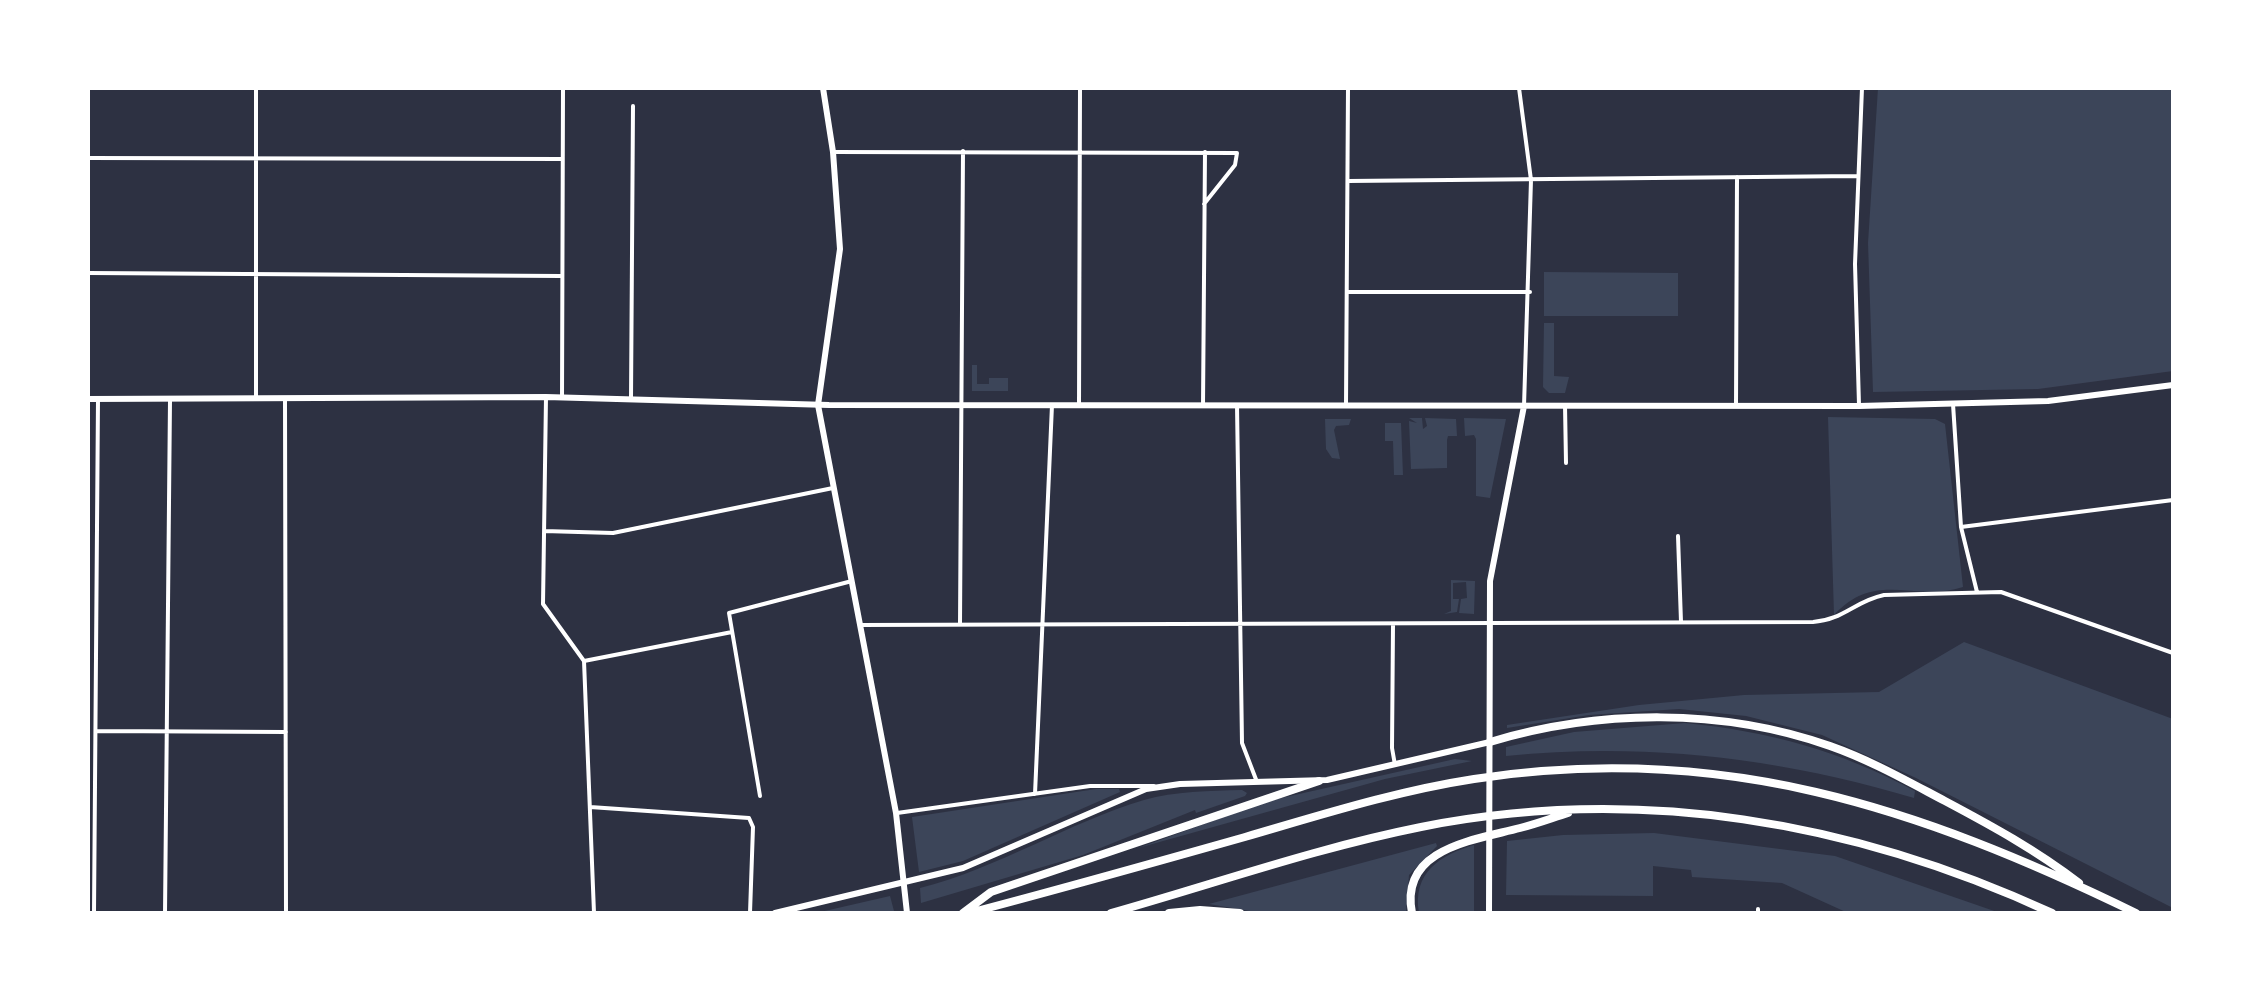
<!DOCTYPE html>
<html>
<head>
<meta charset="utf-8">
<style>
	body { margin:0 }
	#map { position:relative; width:2261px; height:1001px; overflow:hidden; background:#2d3142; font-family:"Exo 2",sans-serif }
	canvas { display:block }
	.frame { position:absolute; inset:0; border:90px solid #fff; pointer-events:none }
</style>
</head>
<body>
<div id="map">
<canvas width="2261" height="1001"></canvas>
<div class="frame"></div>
</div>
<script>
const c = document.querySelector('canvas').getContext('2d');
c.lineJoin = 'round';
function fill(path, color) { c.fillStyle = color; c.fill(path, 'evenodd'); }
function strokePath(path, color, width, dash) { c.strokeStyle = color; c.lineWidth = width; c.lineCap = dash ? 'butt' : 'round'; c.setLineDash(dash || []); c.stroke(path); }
const green = new Path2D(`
	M 1878,88 L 2173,88 L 2173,371 L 2038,389 L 1873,392 L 1868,243 Z
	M 1544,272 L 1678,273 L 1678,316 L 1544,316 Z
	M 1544,323 L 1554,323 L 1554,376 L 1569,377 L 1565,393 L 1549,393 L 1543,387 Z
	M 972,365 L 977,365 L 977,384 L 989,384 L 989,378 L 1008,378 L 1008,391 L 972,391 Z
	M 1828,417 L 1935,419 L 1945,424 L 1963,587 C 1914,603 1876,569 1834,615 Z
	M 1409,418 L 1422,418 L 1423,429 L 1427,426 L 1425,418 L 1456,419 L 1457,436 L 1448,436 L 1447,440 L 1447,468 L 1411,469 L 1409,421 L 1417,423 Z
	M 1464,418 L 1506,419 L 1490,498 L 1476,496 L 1476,439 L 1474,435 L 1465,436 Z
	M 1325,419 L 1351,419 L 1349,425 L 1336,426 L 1334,430 L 1340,459 L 1332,458 L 1326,449 Z
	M 1385,423 L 1401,423 L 1403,475 L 1394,475 L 1393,441 L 1385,441 Z
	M 1451,580 L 1475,581 L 1474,614 L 1459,613 L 1461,599 L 1467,598 L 1466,582 L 1453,583 L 1453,599 L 1459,599 L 1457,612 L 1444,614 L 1451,611 Z
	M 1964,642 L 2173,719 L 2173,908 L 1916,778 L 1822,735 L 1746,716 L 1679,709 L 1589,715 L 1507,728 L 1507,725 L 1639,705 L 1744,695 L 1879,692 Z
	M 1685,723 C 1768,731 1841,751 1915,791 L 1914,798 C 1779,758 1646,742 1506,756 L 1506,747 L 1574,732 Z
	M 1455,759 L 1472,761 L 1385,779 L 1138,848 L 1268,801 Z
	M 1096,789 L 1119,789 L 1120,792 L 963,861 L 919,872 L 912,817 Z
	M 1242,790 L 1247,793 L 1245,796 L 1196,813 L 1195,810 L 1083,855 L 921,903 L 920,888 C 999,868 1067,823 1144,800 C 1175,791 1210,791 1242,790 Z
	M 1654,833 L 1835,856 L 2000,913 L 1848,913 L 1782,883 L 1692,877 L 1691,870 L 1653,866 L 1653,896 L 1506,895 L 1507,841 L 1563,835 Z
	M 1436,843 L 1437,846 L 1409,875 L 1406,913 L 1261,913 L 1209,904 Z
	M 1474,845 L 1474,913 L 1419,913 C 1412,873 1440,855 1474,845 Z
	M 890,896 L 894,911 L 816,913 Z`);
const minor = new Path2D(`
	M 1519,88 L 1531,180 L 1524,406
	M 834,152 L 1237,153 L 1235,165 L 1204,204
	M 88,158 L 562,159
	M 1348,181 L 1857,176
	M 88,273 L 561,276
	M 1348,292 L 1530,292
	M 546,397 L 543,604 L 584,661
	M 256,398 L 256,88
	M 562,398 L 563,88
	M 285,399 L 286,913
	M 631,399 L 633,106
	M 1953,404 L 1961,527 L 1977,592
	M 1079,405 L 1080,88
	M 1237,405 L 1242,743 L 1257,782
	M 1346,405 L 1348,88
	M 1565,405 L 1566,463
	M 1859,405 L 1855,264 L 1862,88
	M 1203,406 L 1205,152
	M 1736,406 L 1737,177
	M 1961,527 L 2173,500
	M 544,531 L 613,533 L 833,488
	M 1678,536 L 1681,622
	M 960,624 L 963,151
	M 860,625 L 1813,622 C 1843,620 1855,601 1884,595 L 2001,592 L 2173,653
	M 1393,625 L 1392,748 L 1395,765
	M 584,661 L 594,913
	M 584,661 L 732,632
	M 96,731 L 286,732
	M 1035,794 L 1052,405
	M 760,796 L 729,613 L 852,581
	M 590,807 L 749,818 L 753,827 L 750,913
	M 897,813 L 1090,786 L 1154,786
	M 94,913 L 98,399
	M 165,913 L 170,400
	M 1758,913 L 1758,909`);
const tertiary = new Path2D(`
	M 823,88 L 833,152 L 840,249 L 818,405 L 896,813 L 907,913`);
const secondary = new Path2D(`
	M 88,399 L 546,397 L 829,405 L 1859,406 L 2048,401 L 2173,385
	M 775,913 L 963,868 L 1146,789 L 1180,784 L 1327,780 L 1490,742
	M 1489,913 L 1490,581 L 1524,406`);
const motorway = new Path2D(`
	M 1490,742 C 1600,709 1722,708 1830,746 C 1870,760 1907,781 1945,801 C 1992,826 2036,850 2079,883
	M 963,913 L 991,892 L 1319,781
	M 969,913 C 1061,889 1153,863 1245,837 C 1321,815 1396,791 1474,779 C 1721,741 1918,807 2136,913
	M 1111,913 C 1214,884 1316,848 1421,827 C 1638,784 1853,821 2052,913
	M 1169,913 L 1200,910 L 1240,913
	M 1412,913 C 1399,848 1475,840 1520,828 C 1536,824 1552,818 1568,813`);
fill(green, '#3c4559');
strokePath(minor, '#fff', 4);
strokePath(tertiary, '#fff', 6);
strokePath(secondary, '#fff', 6);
strokePath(motorway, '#fff', 8);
</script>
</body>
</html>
